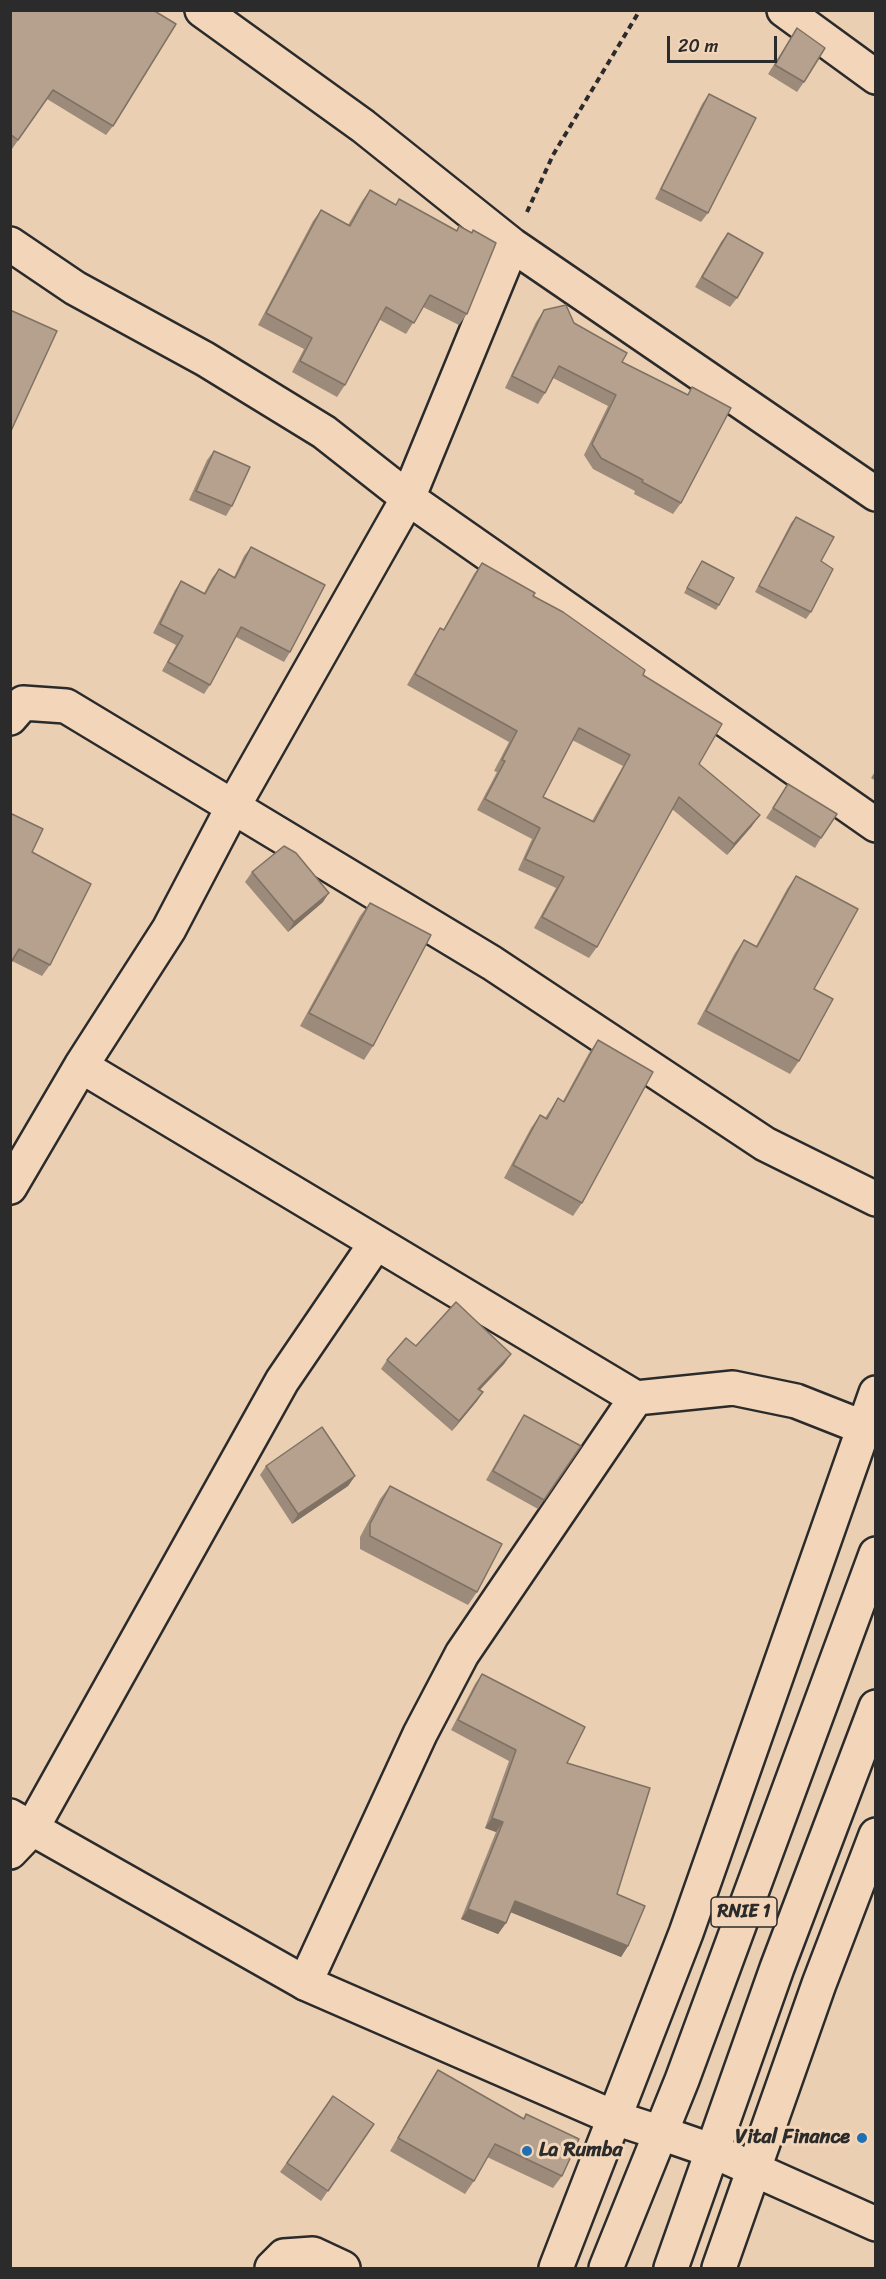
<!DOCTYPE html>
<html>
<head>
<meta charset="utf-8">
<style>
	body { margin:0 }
	#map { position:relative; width:886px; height:2279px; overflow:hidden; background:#ebcfb3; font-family:Sriracha,sans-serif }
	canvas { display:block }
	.frame { position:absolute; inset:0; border:12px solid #2b2b2b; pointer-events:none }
	.scale { position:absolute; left:667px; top:36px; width:110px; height:27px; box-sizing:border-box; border:3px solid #2b2b2b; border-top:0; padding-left:8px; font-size:18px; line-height:21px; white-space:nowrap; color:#2b2b2b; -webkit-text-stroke:4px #f3d6b9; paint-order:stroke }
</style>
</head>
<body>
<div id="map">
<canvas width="886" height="2279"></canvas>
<div class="frame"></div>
<div class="scale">20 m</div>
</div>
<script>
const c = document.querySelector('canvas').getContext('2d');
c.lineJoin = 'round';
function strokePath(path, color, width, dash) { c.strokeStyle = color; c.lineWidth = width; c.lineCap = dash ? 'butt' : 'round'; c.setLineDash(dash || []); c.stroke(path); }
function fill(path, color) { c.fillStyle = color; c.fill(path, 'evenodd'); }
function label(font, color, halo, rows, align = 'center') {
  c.font = font + ' Sriracha,sans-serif'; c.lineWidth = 6; c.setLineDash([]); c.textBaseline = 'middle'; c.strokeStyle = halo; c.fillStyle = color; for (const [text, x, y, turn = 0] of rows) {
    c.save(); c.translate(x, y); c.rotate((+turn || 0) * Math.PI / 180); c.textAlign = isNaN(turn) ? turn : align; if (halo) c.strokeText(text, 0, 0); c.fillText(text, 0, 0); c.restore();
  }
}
const path = new Path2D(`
	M 527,212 L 553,155 L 640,10`);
const minor = new Path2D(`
	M 202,10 L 363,126 L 512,245 L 876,494
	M 784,10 L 876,77
	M 10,244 L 75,288 L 205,359 L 324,432 L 408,498 L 876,825
	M 10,718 L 23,703 L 66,706 L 492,963 L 765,1144 L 876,1199
	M 81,1066 L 636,1398 L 733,1388 L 796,1401 L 862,1427
	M 10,1187 L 81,1066 L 169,929 L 234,805 L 408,498 L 512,245
	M 10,1852 L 31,1830 L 282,1381 L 376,1243
	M 305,1983 L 420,1734 L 462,1654 L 636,1398
	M 713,2151 L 876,2224
	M 272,2268 L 284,2256 L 313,2254 L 343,2268
	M 556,2268 L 686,1933 L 876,1393
	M 719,2268 L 819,1984 L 876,1835`);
const tertiary = new Path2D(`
	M 661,2133 L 713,2151`);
const secondary = new Path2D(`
	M 10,1816 L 305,1983 L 615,2118 L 661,2133`);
const trunk = new Path2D(`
	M 606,2268 L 682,2080 L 876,1554
	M 671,2268 L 777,1968 L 876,1707`);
const wall = new Path2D(`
	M 10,10 L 113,126 L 106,135 L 47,99 L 12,149 L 10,149 Z
	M 797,28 L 804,82 L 797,92 L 768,74 Z
	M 709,94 L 708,213 L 701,222 L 655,199 L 702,104 Z
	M 370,190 L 395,205 L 456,231 L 459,226 L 467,314 L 459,325 L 423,307 L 406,334 L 380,320 L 345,385 L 337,397 L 292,372 L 304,349 L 258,325 L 313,221 L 321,210 L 348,225 L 362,201 Z
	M 728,233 L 737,298 L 730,307 L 695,287 L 721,242 Z
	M 544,310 L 574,323 L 622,362 L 687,395 L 692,387 L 681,503 L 673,514 L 634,494 L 635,491 L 593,469 L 584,455 L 608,406 L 553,378 L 545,393 L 538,404 L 505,388 L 536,322 Z
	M 214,451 L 232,506 L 226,516 L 189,500 L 207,460 Z
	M 796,517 L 821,561 L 811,612 L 806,619 L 755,592 L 791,523 Z
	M 251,547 L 290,652 L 284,662 L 236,637 L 210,685 L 204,694 L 162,671 L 176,645 L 153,633 L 175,590 L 181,581 L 204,593 L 212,578 L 219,569 L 234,577 L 244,556 Z
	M 702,561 L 719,605 L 716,610 L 684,593 Z
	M 482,563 L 533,596 L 643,675 L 699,764 L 752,826 L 727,855 L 672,809 L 597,947 L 589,958 L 534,928 L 556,888 L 518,870 L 532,839 L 477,810 L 497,772 L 494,771 L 509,742 L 407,685 L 433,639 L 440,628 L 443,630 L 474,574 ZM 572,740 L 623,766 L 592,821 L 543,797 Z
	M 876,770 L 876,781 L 871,778 Z
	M 788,784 L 821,838 L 815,848 L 766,818 Z
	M 12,814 L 32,852 L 50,965 L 42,976 L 12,961 L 10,964 L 10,817 Z
	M 252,872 L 323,902 L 288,932 L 245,882 Z
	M 796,876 L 814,989 L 799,1061 L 790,1074 L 697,1024 L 735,953 L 744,940 L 756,946 L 787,889 Z
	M 370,903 L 373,1046 L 364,1060 L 300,1026 L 360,916 Z
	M 598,1040 L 582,1203 L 573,1216 L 504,1178 L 531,1128 L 540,1115 L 545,1118 L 558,1098 L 563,1101 L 589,1053 Z
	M 416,1346 L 511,1354 L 504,1364 L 480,1390 L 477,1401 L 452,1431 L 381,1369 L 387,1360 Z
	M 524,1415 L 581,1446 L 538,1509 L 486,1480 L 518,1424 Z
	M 266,1466 L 355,1476 L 348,1486 L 292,1524 L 260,1475 Z
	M 390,1486 L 477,1592 L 468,1605 L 360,1549 L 360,1537 L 380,1499 Z
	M 482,1674 L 567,1763 L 617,1894 L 628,1946 L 621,1957 L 510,1912 L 506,1923 L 498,1934 L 461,1919 L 496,1832 L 485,1828 L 509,1761 L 451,1730 L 475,1684 Z
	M 438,2070 L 523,2119 L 526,2114 L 562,2176 L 553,2188 L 487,2157 L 474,2181 L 465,2194 L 390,2151 L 430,2082 Z
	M 333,2096 L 374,2124 L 321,2201 L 280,2172 Z`);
const shadedWall = new Path2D(`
	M 760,815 L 752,826 L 727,855 L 734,844 Z
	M 329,893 L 323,902 L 288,932 L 294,922 Z
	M 511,1354 L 504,1364 L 472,1398 L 478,1389 Z
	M 483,1392 L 477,1401 L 452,1431 L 459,1421 Z
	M 355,1476 L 348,1486 L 292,1524 L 298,1514 Z
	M 492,1818 L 503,1822 L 496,1832 L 485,1828 Z
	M 515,1901 L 628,1946 L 621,1957 L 508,1911 Z
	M 468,1909 L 506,1923 L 498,1934 L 461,1919 Z`);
const building = new Path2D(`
	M 10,10 L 153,10 L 176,24 L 113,126 L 53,90 L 18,140 L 10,134 Z
	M 797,28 L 825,48 L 804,82 L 775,65 Z
	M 709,94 L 756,118 L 708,213 L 661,189 Z
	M 370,190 L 396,205 L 399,199 L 457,231 L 459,226 L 472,233 L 473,230 L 496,243 L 467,314 L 430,295 L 414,323 L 386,307 L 345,385 L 300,361 L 312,338 L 266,313 L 321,210 L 350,226 Z
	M 728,233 L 763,253 L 737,298 L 702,277 Z
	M 566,305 L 574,323 L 627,353 L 622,362 L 688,395 L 692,387 L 731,408 L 681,503 L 642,482 L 643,480 L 601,458 L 592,444 L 616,395 L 559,366 L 545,393 L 512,376 L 544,310 Z
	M 10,310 L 57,331 L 10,433 Z
	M 214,451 L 250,467 L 232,506 L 196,491 Z
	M 796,517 L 834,537 L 821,561 L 833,569 L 811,612 L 759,586 Z
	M 251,547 L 325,585 L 290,652 L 241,627 L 210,685 L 168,662 L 183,636 L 160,624 L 181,581 L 205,594 L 219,569 L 235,578 Z
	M 702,561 L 734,578 L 719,605 L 687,588 Z
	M 482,563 L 535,593 L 533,596 L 563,612 L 645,670 L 643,675 L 722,724 L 699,764 L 760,815 L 734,844 L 679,797 L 597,947 L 542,917 L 564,877 L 525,859 L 540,828 L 485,799 L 505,761 L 502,760 L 517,731 L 415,674 L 440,628 L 444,630 ZM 579,728 L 630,755 L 594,822 L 543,797 Z
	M 788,784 L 837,814 L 821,838 L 773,808 Z
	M 12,814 L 43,829 L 32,852 L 91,884 L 50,965 L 19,949 L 10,964 L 10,818 Z
	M 284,846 L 296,853 L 329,893 L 294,922 L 252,872 Z
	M 796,876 L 858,909 L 814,989 L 833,999 L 799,1061 L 706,1011 L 744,940 L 757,947 Z
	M 370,903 L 431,935 L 373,1046 L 309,1013 Z
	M 598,1040 L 653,1072 L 582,1203 L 513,1165 L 540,1115 L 547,1119 L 558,1098 L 564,1102 Z
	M 456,1302 L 511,1354 L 478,1389 L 483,1392 L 459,1421 L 387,1360 L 406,1338 L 416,1346 Z
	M 524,1415 L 581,1446 L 544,1500 L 493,1471 Z
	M 322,1427 L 355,1476 L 298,1514 L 266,1466 Z
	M 390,1486 L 502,1544 L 477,1592 L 370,1536 L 370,1524 Z
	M 482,1674 L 585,1727 L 567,1763 L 650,1788 L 617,1894 L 645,1906 L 628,1946 L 515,1901 L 506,1923 L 468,1909 L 503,1822 L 492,1818 L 516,1750 L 458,1720 Z
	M 438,2070 L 524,2119 L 526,2114 L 579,2139 L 562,2176 L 495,2144 L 474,2181 L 398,2138 Z
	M 333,2096 L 374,2124 L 328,2191 L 287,2163 Z`);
const markers = [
	[862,2138,6,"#1f6fb2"],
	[527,2151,6,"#1f6fb2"]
];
const shields = [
	[744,1912,66]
];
const shieldNames = [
	["RNIE 1",744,1912]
];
const poiNames = [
	["Vital Finance",850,2138],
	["La Rumba",539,2151,"left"]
];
strokePath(minor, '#2b2b2b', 38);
strokePath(tertiary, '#2b2b2b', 38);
strokePath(secondary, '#2b2b2b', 38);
strokePath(trunk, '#2b2b2b', 38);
strokePath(path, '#2b2b2b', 4, [6, 4.5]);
strokePath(minor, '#f3d6b9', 33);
strokePath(tertiary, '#f3d6b9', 33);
strokePath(secondary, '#f3d6b9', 33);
strokePath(trunk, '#f3d6b9', 33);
fill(wall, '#9c8a7a');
fill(shadedWall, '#7f7163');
fill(building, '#b5a18e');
strokePath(building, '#7f7163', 1.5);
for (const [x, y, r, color] of markers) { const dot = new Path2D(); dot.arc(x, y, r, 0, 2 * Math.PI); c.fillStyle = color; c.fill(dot); strokePath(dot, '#f3d6b9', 2); }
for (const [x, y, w] of shields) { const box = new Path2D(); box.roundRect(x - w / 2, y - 15, w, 30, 4.5); c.fillStyle = '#f3d6b9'; c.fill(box); strokePath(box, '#2b2b2b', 1.5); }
label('bold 18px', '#2b2b2b', null, shieldNames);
label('bold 20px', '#2b2b2b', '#f3d6b9', poiNames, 'right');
</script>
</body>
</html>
